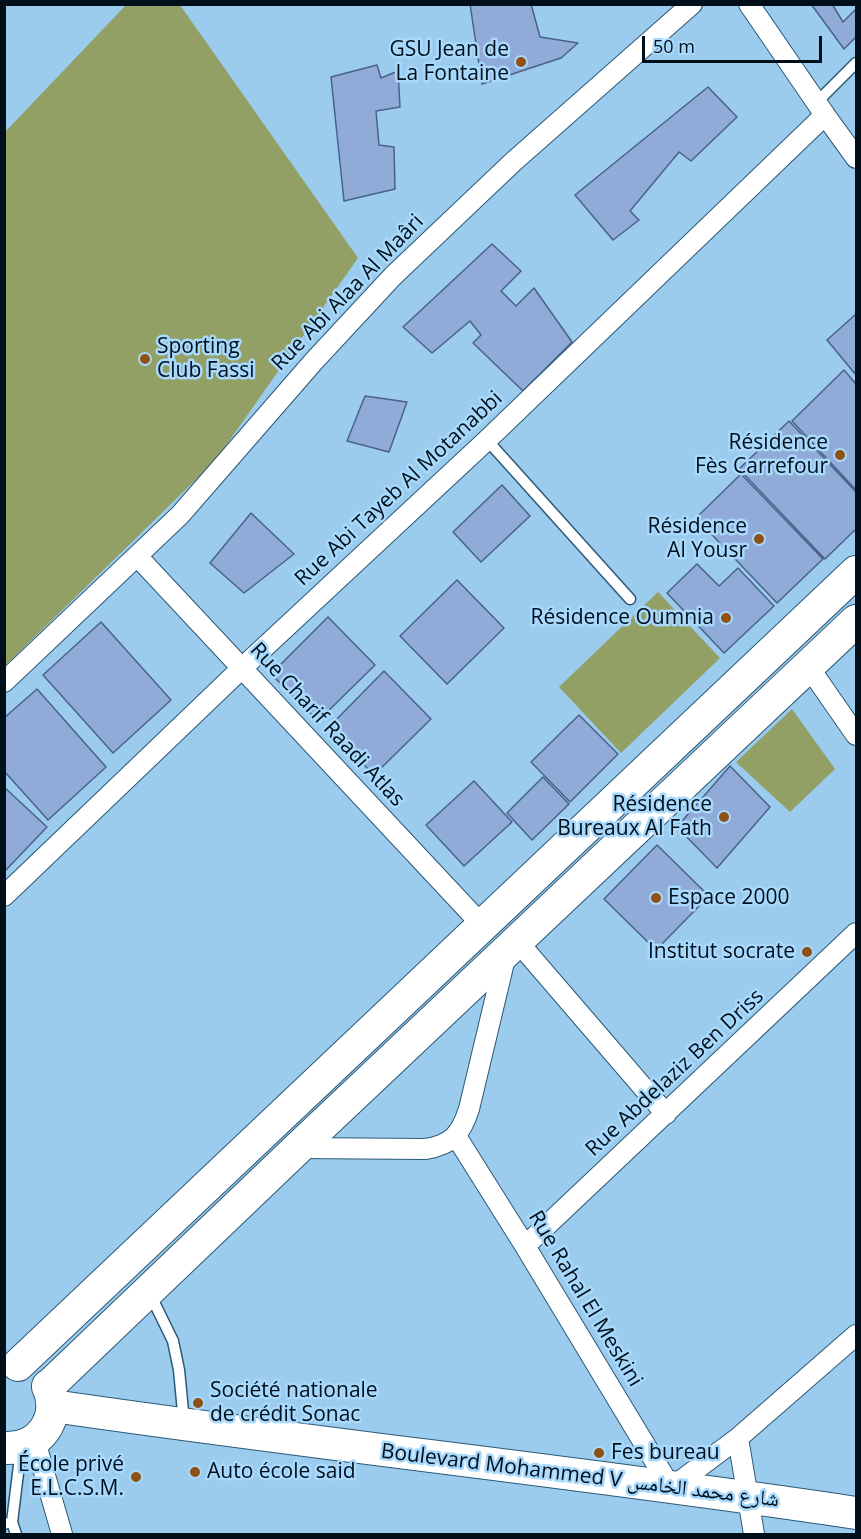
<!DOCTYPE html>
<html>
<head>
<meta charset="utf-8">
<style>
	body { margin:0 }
	#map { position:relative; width:861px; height:1539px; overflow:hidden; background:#9bccee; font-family:"Open Sans",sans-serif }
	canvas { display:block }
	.frame { position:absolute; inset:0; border:6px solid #010f1b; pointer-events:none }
	.scale { position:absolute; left:642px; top:36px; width:180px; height:27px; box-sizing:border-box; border:3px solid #010f1b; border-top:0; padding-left:8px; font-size:18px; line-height:21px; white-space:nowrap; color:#010f1b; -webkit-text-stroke:4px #a8d9fc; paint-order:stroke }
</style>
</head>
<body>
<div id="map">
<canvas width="861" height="1539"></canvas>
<div class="frame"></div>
<div class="scale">50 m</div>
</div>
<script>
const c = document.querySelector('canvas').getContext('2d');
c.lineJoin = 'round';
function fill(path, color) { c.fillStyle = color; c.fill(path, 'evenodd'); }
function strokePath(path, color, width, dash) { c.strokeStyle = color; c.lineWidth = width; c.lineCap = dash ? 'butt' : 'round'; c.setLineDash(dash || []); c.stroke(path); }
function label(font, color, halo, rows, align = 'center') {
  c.font = font + ' "Open Sans","Noto Naskh Arabic",sans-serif'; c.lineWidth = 5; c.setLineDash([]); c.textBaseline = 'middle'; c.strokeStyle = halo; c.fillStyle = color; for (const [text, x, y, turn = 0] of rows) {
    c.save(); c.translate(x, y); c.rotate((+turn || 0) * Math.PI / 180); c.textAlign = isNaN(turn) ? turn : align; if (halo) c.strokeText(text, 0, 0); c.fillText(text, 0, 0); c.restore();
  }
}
const green = new Path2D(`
	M 126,5 L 180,5 L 358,258 L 215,461 L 5,666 L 5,132 Z
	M 658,592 L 720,658 L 621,753 L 559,687 Z
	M 792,709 L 835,769 L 790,812 L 736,762 Z`);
const building = new Path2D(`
	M 470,4 L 531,4 L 540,37 L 578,43 L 561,58 L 482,84 Z
	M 811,4 L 832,4 L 843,22 L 856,9 L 856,37 L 844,49 Z
	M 377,65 L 381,78 L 398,71 L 400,107 L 376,111 L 379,145 L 394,147 L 395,189 L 344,201 L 331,77 Z
	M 708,87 L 737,117 L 691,161 L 679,152 L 630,211 L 639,220 L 613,240 L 575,195 Z
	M 492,244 L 521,271 L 501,291 L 516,306 L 534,288 L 572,342 L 523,391 L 473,343 L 481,335 L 470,321 L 432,353 L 403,327 Z
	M 856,314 L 856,375 L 827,340 Z
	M 844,370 L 856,384 L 856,490 L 792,421 Z
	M 365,396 L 407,402 L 389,452 L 347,441 Z
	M 789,421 L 856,492 L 856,529 L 825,559 L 739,469 Z
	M 741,474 L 823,559 L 777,603 L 696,518 Z
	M 502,485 L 530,516 L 481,562 L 453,532 Z
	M 251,513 L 294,554 L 244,593 L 210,563 Z
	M 697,564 L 719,586 L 738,568 L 774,606 L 724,653 L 667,593 Z
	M 457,580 L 504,628 L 447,684 L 400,636 Z
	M 328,617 L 375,665 L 318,721 L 271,674 Z
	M 101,622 L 171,700 L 113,753 L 43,675 Z
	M 384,671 L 431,719 L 374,775 L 328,728 Z
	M 37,689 L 106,767 L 48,820 L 4,771 L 4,718 Z
	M 579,715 L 618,754 L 570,802 L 531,762 Z
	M 730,766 L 770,807 L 717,868 L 677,827 Z
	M 543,777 L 569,804 L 532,840 L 507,813 Z
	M 474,781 L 512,822 L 464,866 L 426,825 Z
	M 4,787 L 47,827 L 4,872 Z
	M 657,845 L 709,896 L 656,950 L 604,899 Z`);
const service = new Path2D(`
	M 816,103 L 856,63
	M 487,440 L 630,599
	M 150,1294 L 173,1341 L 179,1370 L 184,1422
	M 12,1522 L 16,1534
	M 4,1524 L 12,1522 L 21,1449`);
const minor = new Path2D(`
	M 749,4 L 825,115 L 856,158
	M 137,556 L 482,925
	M 808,666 L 856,735
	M 4,682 L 180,515 L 314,361 L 393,276 L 513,162 L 692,4
	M 4,896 L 241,669 L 487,440 L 825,115
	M 518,942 L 666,1114
	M 456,1136 L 525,1246 L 671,1488 L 738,1438 L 856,1335
	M 298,1148 L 425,1149 C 452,1145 461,1134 469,1109 L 506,954
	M 525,1246 L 856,933
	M 738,1438 L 754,1534
	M 35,1441 L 62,1534`);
const primary = new Path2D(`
	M 18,1365 L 856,572
	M 48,1387 L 298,1148 L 856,621
	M 53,1406 C 320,1445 589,1473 856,1513
	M 4,1448 C 39,1450 62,1419 48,1386`);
const markers = [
	[521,62,6,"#8e5013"],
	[145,359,6,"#8e5013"],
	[840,455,6,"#8e5013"],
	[759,539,6,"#8e5013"],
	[726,618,6,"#8e5013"],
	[724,817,6,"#8e5013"],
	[656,898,6,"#8e5013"],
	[807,952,6,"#8e5013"],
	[198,1403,6,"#8e5013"],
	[599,1453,6,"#8e5013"],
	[195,1472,6,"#8e5013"],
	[136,1477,6,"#8e5013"]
];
const poiNames = [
	["GSU Jean de",509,50],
	["La Fontaine",509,74],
	["Sporting",157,347,"left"],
	["Club Fassi",157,371,"left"],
	["Résidence",828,443],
	["Fès Carrefour",828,467],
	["Résidence",747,527],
	["Al Yousr",747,551],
	["Résidence Oumnia",714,618],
	["Résidence",712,805],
	["Bureaux Al Fath",712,829],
	["Espace 2000",668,898,"left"],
	["Institut socrate",795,952],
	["Société nationale",210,1391,"left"],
	["de crédit Sonac",210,1415,"left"],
	["Fes bureau",611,1453,"left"],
	["École privé",124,1465],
	["E.L.C.S.M.",124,1489],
	["Auto école said",207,1472,"left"]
];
const streetNames = [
	["Rue Abi Alaa Al Maâri",348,293,-46],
	["Rue Abi Tayeb Al Motanabbi",399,489,-43],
	["Rue Charif Raadi Atlas",327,725,47],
	["Rue Abdelaziz Ben Driss",675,1073,-43],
	["Rue Rahal El Meskini",585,1299,59],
	["Boulevard Mohammed V شارع محمد الخامس",580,1476,7]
];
fill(green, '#92a066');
fill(building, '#90abd7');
strokePath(building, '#496289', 1.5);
strokePath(service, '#2b5977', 13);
strokePath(minor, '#2b5977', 22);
strokePath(primary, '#2b5977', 34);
strokePath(service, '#fff', 10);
strokePath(minor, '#fff', 20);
strokePath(primary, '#fff', 32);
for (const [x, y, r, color] of markers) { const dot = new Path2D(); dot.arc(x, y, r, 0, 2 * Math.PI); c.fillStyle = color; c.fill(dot); strokePath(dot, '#a8d9fc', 2); }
label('21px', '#010f1b', '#a8d9fc', poiNames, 'right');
label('21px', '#010f1b', '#a8d9fc', streetNames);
</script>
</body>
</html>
